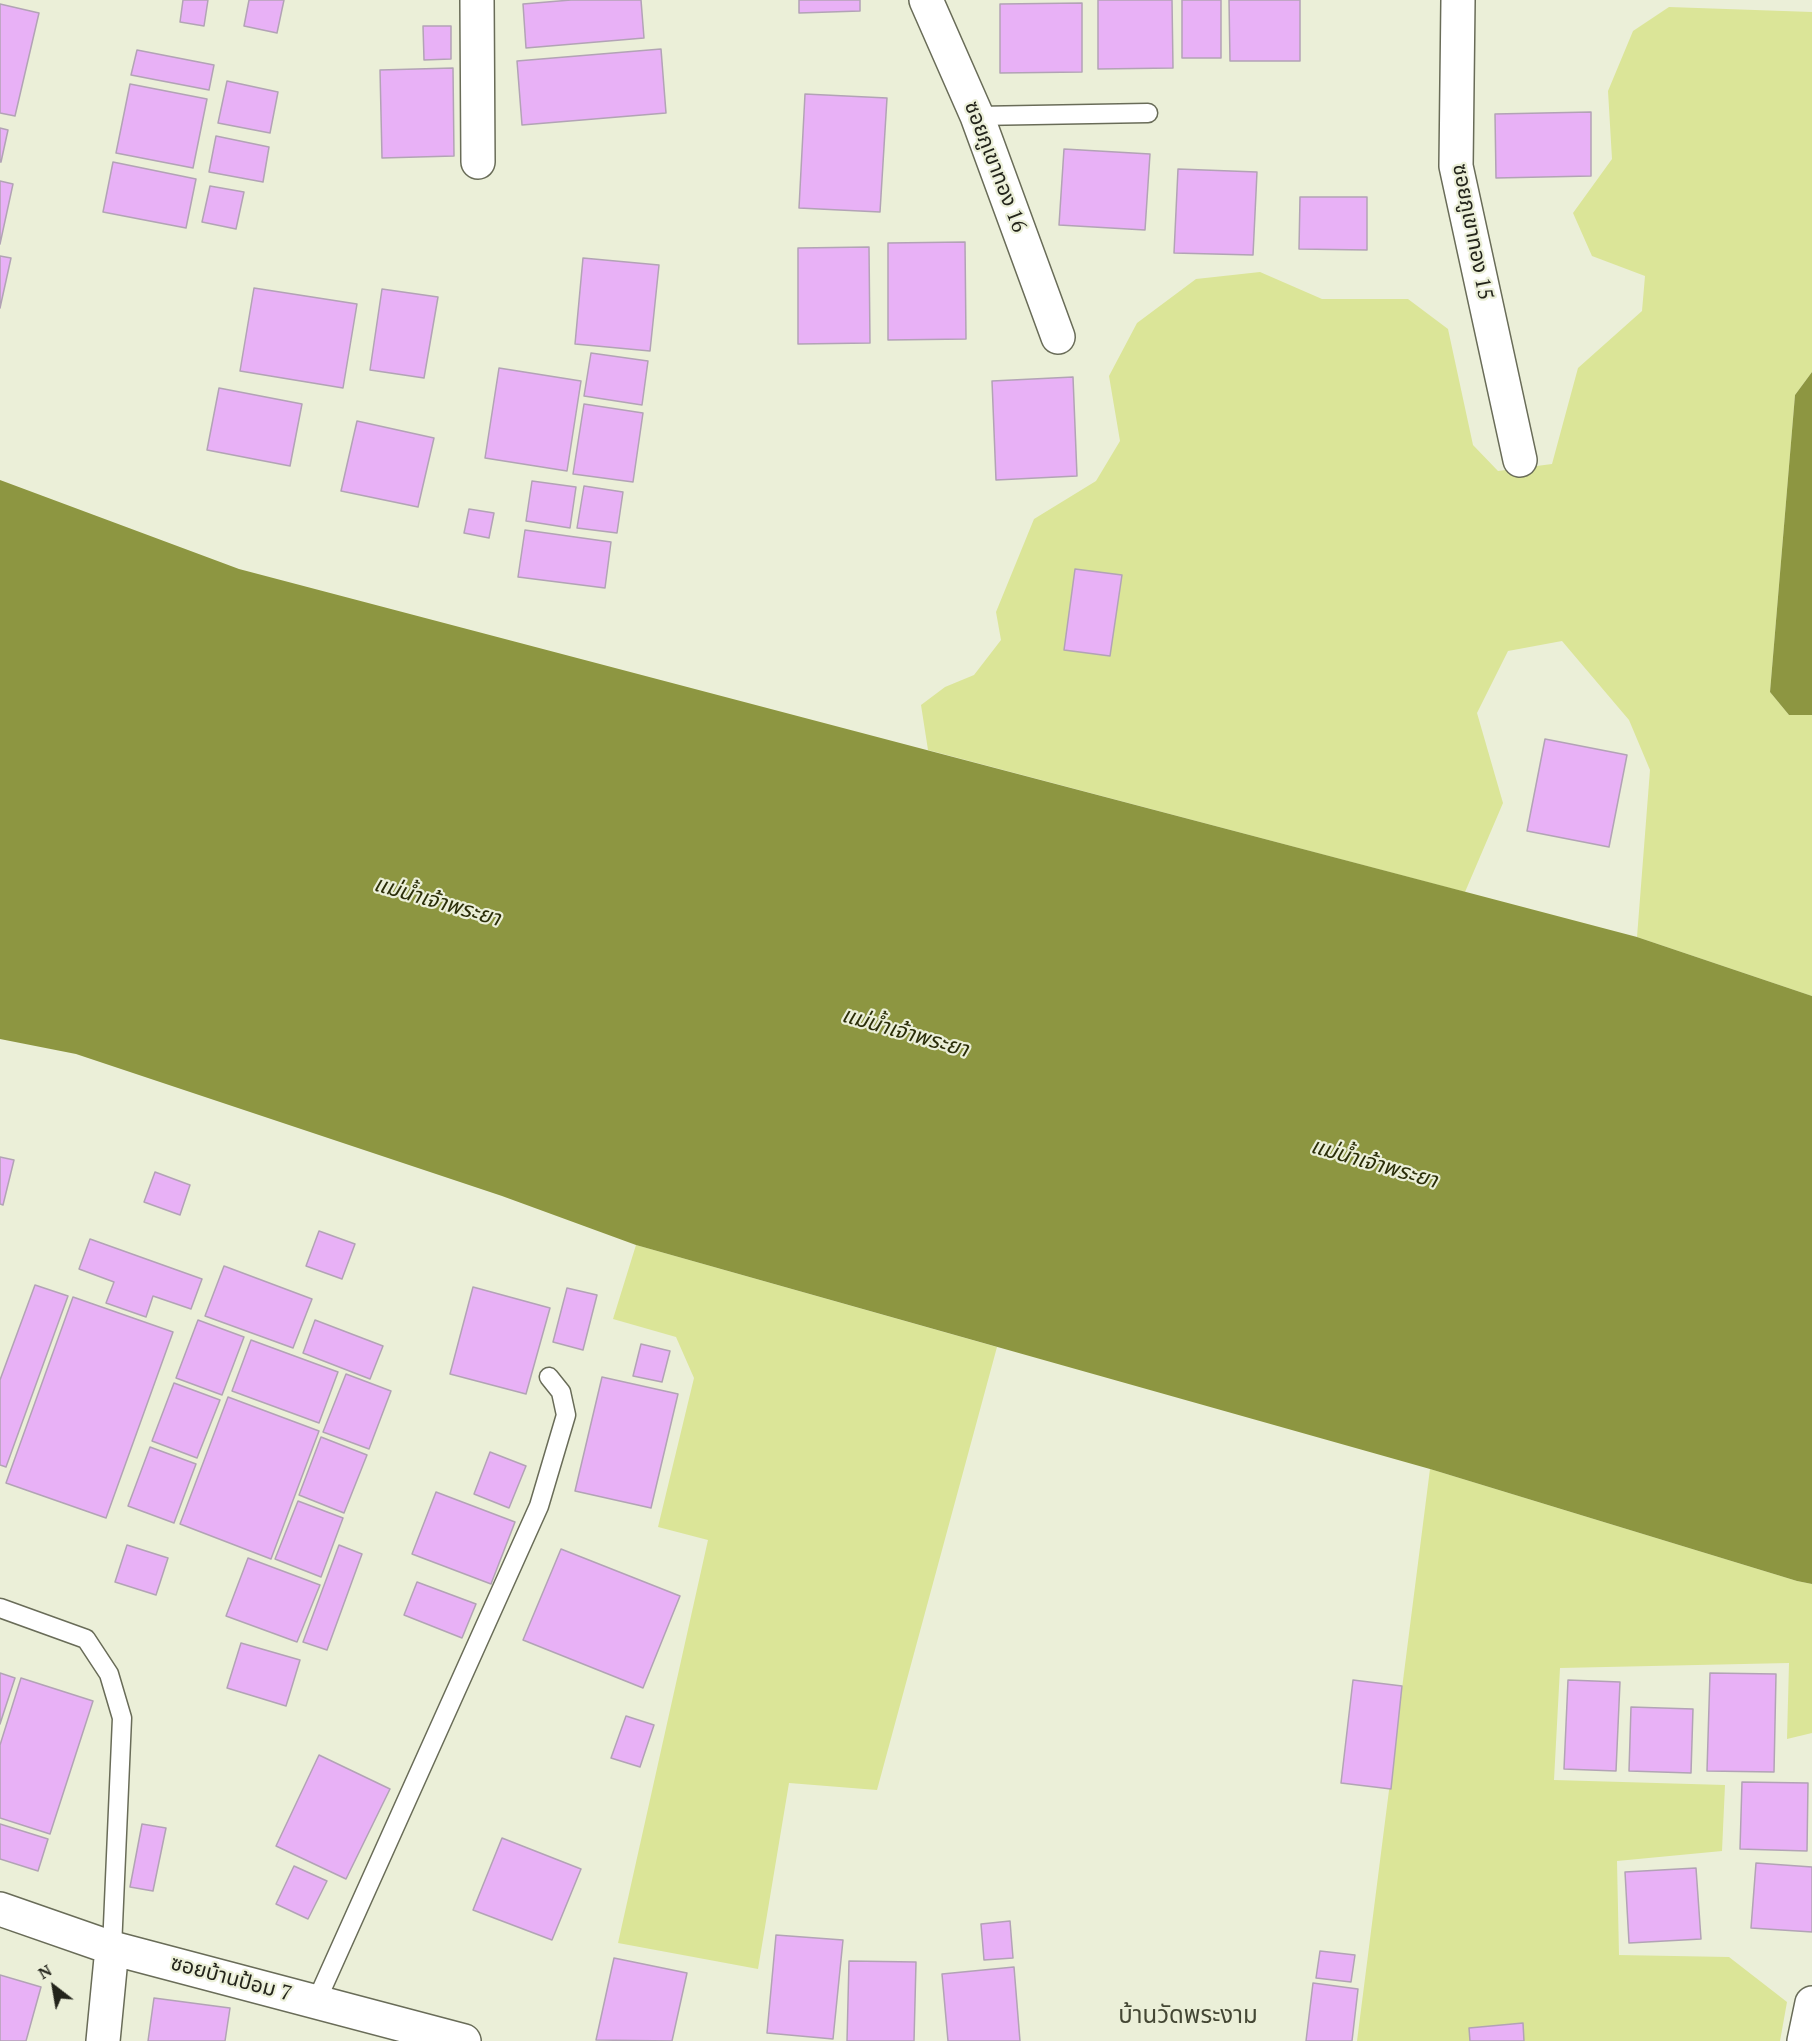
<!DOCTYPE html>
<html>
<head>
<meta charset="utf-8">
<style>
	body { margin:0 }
	#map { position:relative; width:1812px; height:2041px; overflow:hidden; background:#ebefd8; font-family:"PT Serif",serif }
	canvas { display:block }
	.north { position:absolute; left:24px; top:1957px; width:60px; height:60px; -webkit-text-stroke:4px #ebefd8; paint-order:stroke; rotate:329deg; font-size:16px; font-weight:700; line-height:24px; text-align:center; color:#23241b }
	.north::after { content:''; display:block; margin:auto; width:21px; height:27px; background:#23241b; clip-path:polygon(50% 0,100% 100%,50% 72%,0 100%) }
</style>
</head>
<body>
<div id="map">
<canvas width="1812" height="2041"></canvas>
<div class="north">N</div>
</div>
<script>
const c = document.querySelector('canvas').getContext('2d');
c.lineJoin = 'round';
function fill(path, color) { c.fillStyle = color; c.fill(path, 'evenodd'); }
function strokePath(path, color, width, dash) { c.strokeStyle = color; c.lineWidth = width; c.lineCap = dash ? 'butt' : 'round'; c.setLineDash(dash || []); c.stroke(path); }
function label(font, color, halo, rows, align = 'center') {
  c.font = font + ' "PT Serif","Noto Sans Thai",serif'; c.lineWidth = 4.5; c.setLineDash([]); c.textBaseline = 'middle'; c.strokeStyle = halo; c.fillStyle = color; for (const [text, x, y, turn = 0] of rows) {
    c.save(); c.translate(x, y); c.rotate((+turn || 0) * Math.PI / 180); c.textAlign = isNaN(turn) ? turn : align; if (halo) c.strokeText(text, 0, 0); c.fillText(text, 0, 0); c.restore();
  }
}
const green = new Path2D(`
	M 1669,7 L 1812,12 L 1812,372 L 1795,395 L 1770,692 L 1789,715 L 1812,715 L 1812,996 L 1637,937 L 1650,770 L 1629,720 L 1562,641 L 1508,651 L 1477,713 L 1503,803 L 1465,892 L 928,750 L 921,705 L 945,687 L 974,675 L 1001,640 L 996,612 L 1034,519 L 1096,481 L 1120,441 L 1109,376 L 1137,323 L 1196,279 L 1260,272 L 1322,299 L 1408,299 L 1448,329 L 1473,445 L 1498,471 L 1552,464 L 1578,368 L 1642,311 L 1645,276 L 1592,256 L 1573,213 L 1612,159 L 1608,91 L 1633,31 Z
	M 636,1245 L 997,1347 L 877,1790 L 789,1783 L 758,1969 L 618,1943 L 708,1540 L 658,1527 L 694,1378 L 676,1337 L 613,1319 Z
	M 1430,1469 L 1797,1581 L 1812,1584 L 1812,1733 L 1787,1739 L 1789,1663 L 1560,1668 L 1554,1780 L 1725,1785 L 1722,1851 L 1617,1861 L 1619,1955 L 1729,1957 L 1787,2002 L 1780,2041 L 1357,2041 Z`);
const water = new Path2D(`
	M 1812,372 L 1812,715 L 1789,715 L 1770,692 L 1795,395 Z
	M 0,480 L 239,569 L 1637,937 L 1812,996 L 1812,1584 L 1797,1581 L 1430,1469 L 636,1245 L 502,1196 L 76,1054 L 0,1039 Z`);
const building = new Path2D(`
	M 183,0 L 208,0 L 204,26 L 180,22 Z
	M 249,0 L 284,0 L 277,33 L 244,26 Z
	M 571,0 L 641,0 L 644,38 L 526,48 L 523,4 Z
	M 799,0 L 860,0 L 860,11 L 799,13 Z
	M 1098,0 L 1172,0 L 1173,68 L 1098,69 Z
	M 1182,0 L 1221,0 L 1221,58 L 1182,58 Z
	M 1229,0 L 1300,0 L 1300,61 L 1230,61 Z
	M 1082,3 L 1082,72 L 1000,73 L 1000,4 Z
	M 0,4 L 39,13 L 15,116 L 0,113 Z
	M 423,26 L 451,26 L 451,59 L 424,60 Z
	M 661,49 L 666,113 L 522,125 L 517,61 Z
	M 137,50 L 214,65 L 209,90 L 131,75 Z
	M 453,68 L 454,156 L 382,158 L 380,70 Z
	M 227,81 L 278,92 L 270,133 L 218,123 Z
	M 130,84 L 207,99 L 193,168 L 116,153 Z
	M 805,94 L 887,98 L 880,212 L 799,208 Z
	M 1591,112 L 1591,176 L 1496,178 L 1495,114 Z
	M 0,128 L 8,130 L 1,162 L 0,162 Z
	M 216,136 L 269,147 L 263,182 L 209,172 Z
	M 1064,149 L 1150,154 L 1145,230 L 1059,225 Z
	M 113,162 L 196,179 L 186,228 L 103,212 Z
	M 1178,169 L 1257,172 L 1253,255 L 1174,253 Z
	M 0,181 L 13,184 L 0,244 Z
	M 210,186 L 244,192 L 236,229 L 202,222 Z
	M 1300,197 L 1367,197 L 1367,250 L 1299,249 Z
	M 965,242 L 966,339 L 888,340 L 888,243 Z
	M 869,247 L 870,343 L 798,344 L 798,248 Z
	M 0,256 L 11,258 L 0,308 Z
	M 583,258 L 659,265 L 650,351 L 575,344 Z
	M 254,288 L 357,304 L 343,388 L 240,371 Z
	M 382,289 L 438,297 L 424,378 L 370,370 Z
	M 591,353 L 648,361 L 642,405 L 584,396 Z
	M 499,368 L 581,381 L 567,471 L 485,458 Z
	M 1073,377 L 1077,476 L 996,480 L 992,381 Z
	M 219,388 L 302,404 L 290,466 L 207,450 Z
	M 584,404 L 643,413 L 633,482 L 573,474 Z
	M 357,421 L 434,438 L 418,507 L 341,491 Z
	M 532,481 L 576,487 L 570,528 L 526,521 Z
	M 584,486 L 623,492 L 617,533 L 577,528 Z
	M 469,509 L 494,513 L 489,538 L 464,533 Z
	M 525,530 L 611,542 L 605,588 L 518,577 Z
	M 1075,569 L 1122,575 L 1110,656 L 1064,650 Z
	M 1545,739 L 1627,755 L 1609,847 L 1527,831 Z
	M 0,1157 L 14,1160 L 3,1205 L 0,1204 Z
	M 155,1172 L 190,1185 L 180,1215 L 144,1202 Z
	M 319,1231 L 355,1244 L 342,1279 L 306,1266 Z
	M 90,1239 L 202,1279 L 191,1309 L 153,1296 L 146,1317 L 106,1303 L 114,1282 L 79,1269 Z
	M 224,1266 L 312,1299 L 293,1348 L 205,1316 Z
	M 35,1285 L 68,1296 L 6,1467 L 0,1465 L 0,1380 Z
	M 473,1287 L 550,1308 L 526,1394 L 450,1374 Z
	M 567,1288 L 597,1295 L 583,1350 L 553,1342 Z
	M 73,1297 L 173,1332 L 106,1518 L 6,1483 Z
	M 198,1320 L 244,1337 L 222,1395 L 176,1378 Z
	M 315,1320 L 383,1346 L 370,1379 L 303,1353 Z
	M 251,1340 L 338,1372 L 319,1423 L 232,1391 Z
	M 641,1344 L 670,1351 L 662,1382 L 633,1376 Z
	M 346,1374 L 391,1391 L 369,1449 L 323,1432 Z
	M 602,1377 L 678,1394 L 651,1508 L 575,1491 Z
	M 174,1383 L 220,1400 L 197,1458 L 152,1441 Z
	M 228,1397 L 319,1431 L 271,1559 L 180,1524 Z
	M 321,1437 L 367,1455 L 344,1513 L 299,1495 Z
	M 150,1447 L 196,1464 L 174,1523 L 128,1506 Z
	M 490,1452 L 526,1466 L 509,1508 L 474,1494 Z
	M 436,1492 L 515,1522 L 491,1584 L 412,1554 Z
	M 298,1501 L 343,1518 L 321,1577 L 275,1559 Z
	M 127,1545 L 168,1558 L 156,1595 L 115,1582 Z
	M 339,1545 L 362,1554 L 327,1650 L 303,1642 Z
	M 561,1549 L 680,1596 L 643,1688 L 523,1640 Z
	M 248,1558 L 320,1585 L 297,1642 L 226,1616 Z
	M 417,1582 L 476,1604 L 462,1638 L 404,1615 Z
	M 241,1643 L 300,1660 L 286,1706 L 227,1688 Z
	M 0,1673 L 15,1678 L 0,1724 Z
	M 1710,1673 L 1776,1674 L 1774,1772 L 1707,1771 Z
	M 21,1678 L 93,1701 L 50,1834 L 0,1818 L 0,1745 Z
	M 1353,1680 L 1402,1686 L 1391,1789 L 1341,1783 Z
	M 1568,1680 L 1620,1682 L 1616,1771 L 1564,1769 Z
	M 1631,1707 L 1693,1709 L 1691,1773 L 1629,1771 Z
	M 626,1716 L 654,1725 L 640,1767 L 611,1758 Z
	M 319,1755 L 390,1789 L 346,1879 L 276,1846 Z
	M 1742,1782 L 1808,1783 L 1807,1851 L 1740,1849 Z
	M 0,1824 L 48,1839 L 38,1871 L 0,1859 Z
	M 142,1824 L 166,1828 L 153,1891 L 130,1887 Z
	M 502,1838 L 581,1869 L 552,1940 L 473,1910 Z
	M 1756,1863 L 1812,1867 L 1812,1932 L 1751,1928 Z
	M 294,1866 L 327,1881 L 308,1919 L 276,1904 Z
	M 1696,1868 L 1701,1939 L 1629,1943 L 1625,1872 Z
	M 1010,1921 L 1013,1958 L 984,1960 L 981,1924 Z
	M 776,1935 L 843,1940 L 833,2039 L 767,2033 Z
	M 1320,1951 L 1355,1955 L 1351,1982 L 1316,1978 Z
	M 614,1958 L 687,1973 L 672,2041 L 596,2040 Z
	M 849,1961 L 916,1962 L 914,2041 L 847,2041 Z
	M 1014,1967 L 1020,2041 L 948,2041 L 942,1974 Z
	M 0,1975 L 41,1987 L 26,2041 L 0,2041 Z
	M 1313,1983 L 1358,1989 L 1352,2041 L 1306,2041 Z
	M 154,1998 L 230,2008 L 225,2041 L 148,2041 Z
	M 1523,2023 L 1524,2041 L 1470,2041 L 1469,2028 Z`);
const service = new Path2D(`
	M 977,116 L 1148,113
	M 0,1608 L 86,1639 L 109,1674 L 122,1718 L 112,1948
	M 316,2002 L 539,1506 L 566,1415 L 561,1392 L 549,1377`);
const minor = new Path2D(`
	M 477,0 L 478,162
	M 926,0 L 977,116 L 1058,337
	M 1458,0 L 1456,166 L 1520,460
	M 0,1909 L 112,1948 L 464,2041
	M 103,2041 L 112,1948
	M 1804,2041 L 1812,2003`);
const streetNames = [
	["ซอยภูเขาทอง 16",995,167,69],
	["ซอยภูเขาทอง 15",1472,232,79],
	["ซอยบ้านป้อม 7",231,1979,15]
];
const waterNames = [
	["แม่น้ำเจ้าพระยา",437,902,16],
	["แม่น้ำเจ้าพระยา",905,1033,16],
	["แม่น้ำเจ้าพระยา",1374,1164,16]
];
const quarterNames = [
	["บ้านวัดพระงาม",1188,2016]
];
fill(green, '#dbe598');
fill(water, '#8d9641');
fill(building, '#e8b1f6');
strokePath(building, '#b2a3b5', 1.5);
strokePath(service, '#696c58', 21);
strokePath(minor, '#696c58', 36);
strokePath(service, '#fff', 18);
strokePath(minor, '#fff', 33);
label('21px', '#23241b', '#ebefd8', streetNames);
label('italic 22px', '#2a2d08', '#ebefd8', waterNames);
label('24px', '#444734', '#ebefd8', quarterNames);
</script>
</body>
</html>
